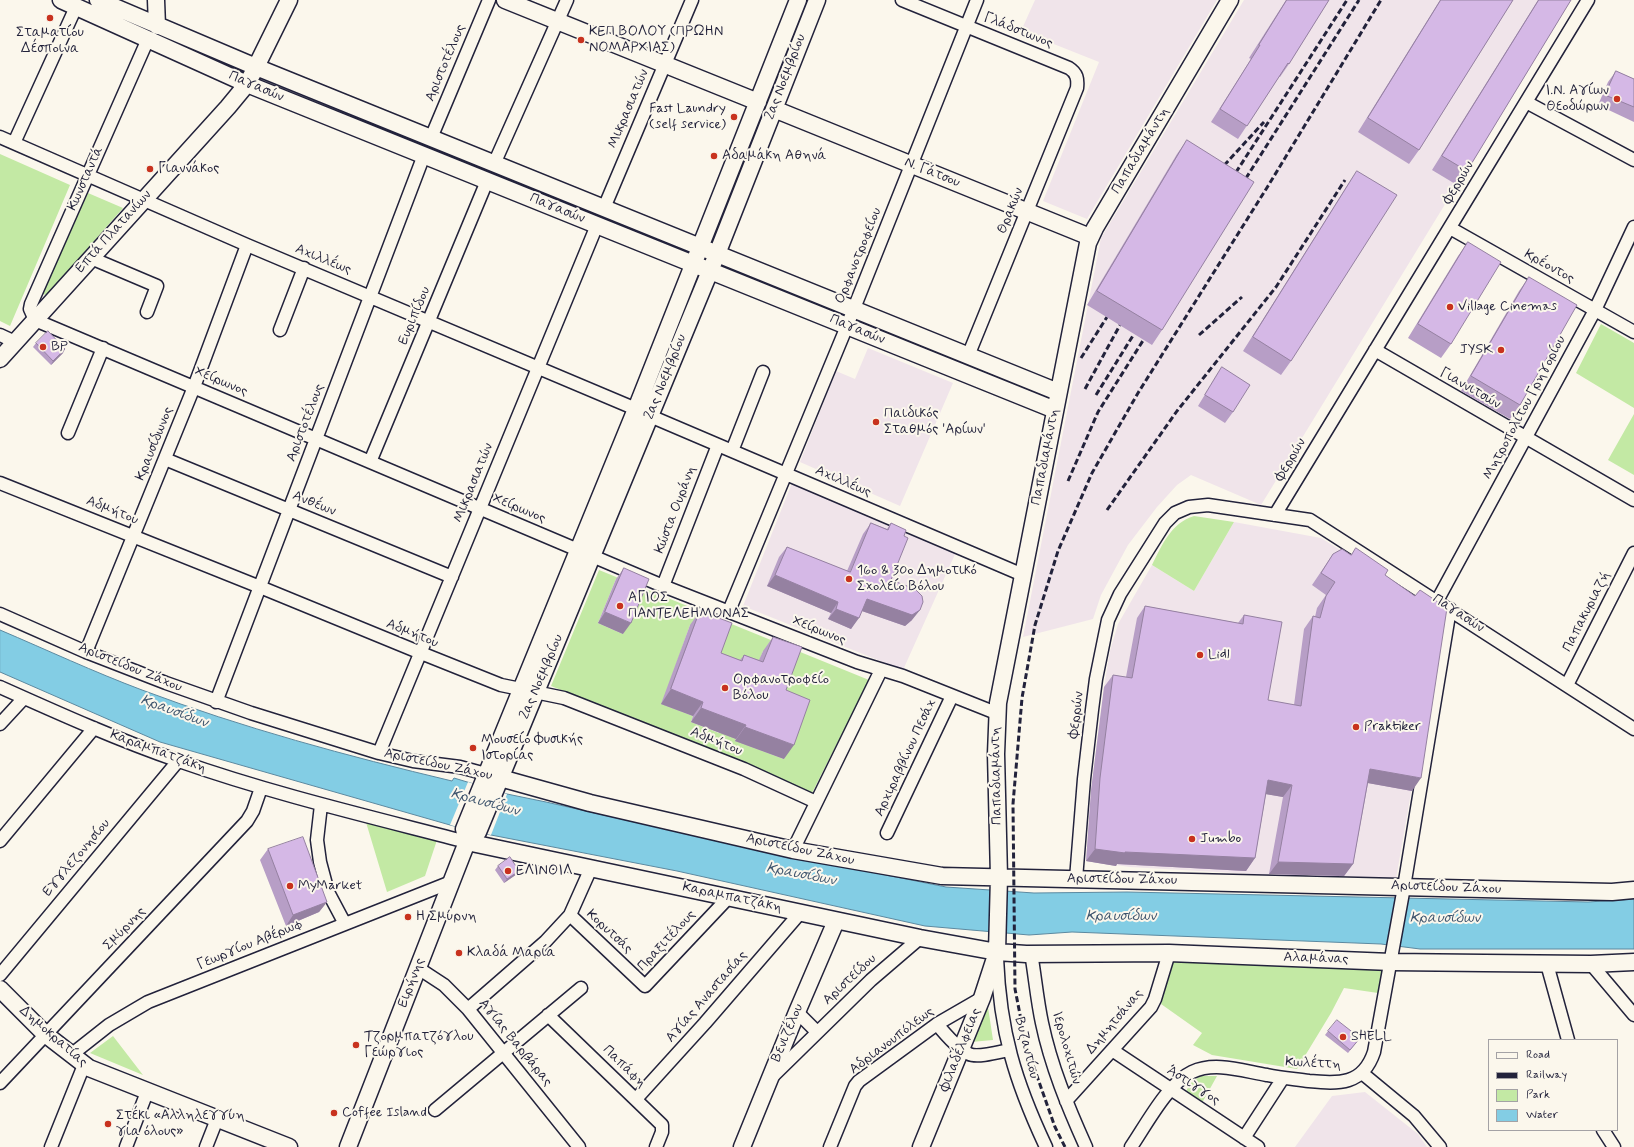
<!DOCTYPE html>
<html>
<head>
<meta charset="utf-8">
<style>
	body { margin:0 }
	#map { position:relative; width:1634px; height:1147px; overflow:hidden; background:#fbf7ec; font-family:Mynerve,sans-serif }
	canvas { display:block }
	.legend { position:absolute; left:1488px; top:1039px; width:130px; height:92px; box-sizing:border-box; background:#fbf7ec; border:1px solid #a4a2a5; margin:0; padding:5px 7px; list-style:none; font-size:12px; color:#22223b }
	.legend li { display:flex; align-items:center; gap:8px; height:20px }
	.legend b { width:20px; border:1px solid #a4a2a5 }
</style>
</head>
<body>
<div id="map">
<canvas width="1634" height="1147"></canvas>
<ul class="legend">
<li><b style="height:5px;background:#fbf7ec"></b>Road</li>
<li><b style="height:5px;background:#22223b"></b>Railway</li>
<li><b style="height:11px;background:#c3e9a4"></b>Park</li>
<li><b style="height:11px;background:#83cde4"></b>Water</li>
</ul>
</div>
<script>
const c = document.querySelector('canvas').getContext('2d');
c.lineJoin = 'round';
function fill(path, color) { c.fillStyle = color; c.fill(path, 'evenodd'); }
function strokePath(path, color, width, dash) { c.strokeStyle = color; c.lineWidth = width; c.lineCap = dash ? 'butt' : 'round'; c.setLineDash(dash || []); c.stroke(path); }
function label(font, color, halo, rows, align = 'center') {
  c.font = font + ' Mynerve,sans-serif'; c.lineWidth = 4; c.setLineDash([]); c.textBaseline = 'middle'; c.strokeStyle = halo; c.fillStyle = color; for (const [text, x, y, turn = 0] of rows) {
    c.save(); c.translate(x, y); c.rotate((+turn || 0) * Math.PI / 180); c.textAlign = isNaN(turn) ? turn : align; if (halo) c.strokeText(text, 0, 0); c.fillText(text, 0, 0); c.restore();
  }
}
const built = new Path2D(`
	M 1035,0 L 1217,0 L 1087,219 L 1043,201 L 1099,62 L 1021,31 Z
	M 1244,0 L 1570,0 L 1261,505 L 1191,475 L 1177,485 L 1157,507 L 1128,545 L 1101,595 L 1093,619 L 1023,637 L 1101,238 Z
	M 868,348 L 953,383 L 900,506 L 800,462 L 836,371 L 855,379 Z
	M 792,483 L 956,552 L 903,670 L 743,606 Z
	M 1234,522 L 1321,538 L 1442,614 L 1396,879 L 1269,875 L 1130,867 L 1086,861 L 1091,791 L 1104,687 L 1110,651 L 1118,624 L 1152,565 L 1194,591 Z
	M 1365,1092 L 1418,1134 L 1427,1147 L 1295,1147 L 1332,1096 Z`);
const green = new Path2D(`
	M 0,154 L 70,185 L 10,326 L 0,321 Z
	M 88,193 L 123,208 L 47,295 L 42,294 Z
	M 1601,324 L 1634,343 L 1634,408 L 1576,373 Z
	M 1634,414 L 1634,475 L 1608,460 Z
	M 1194,516 L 1234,522 L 1194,591 L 1152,565 C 1162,545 1171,523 1194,516 Z
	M 599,570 L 869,680 L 811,795 L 752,767 L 551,686 ZM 616,579 L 642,590 L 623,634 L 598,623 ZM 690,625 L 722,637 L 711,667 L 732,675 L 735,669 L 742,672 L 740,678 L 751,682 L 763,651 L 792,662 L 779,696 L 772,694 L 769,702 L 800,714 L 784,759 L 736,741 L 741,727 L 724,720 L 719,733 L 691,722 L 693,716 L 662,704 Z
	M 365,819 L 438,837 L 425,876 L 387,892 Z
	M 1173,961 L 1383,968 L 1378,993 L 1344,988 L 1331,1013 L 1297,1069 L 1212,1055 L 1193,1045 L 1202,1033 L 1161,1004 Z
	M 984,1007 L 988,1007 L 993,1040 L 971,1042 Z
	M 113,1036 L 143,1075 L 90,1053 Z
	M 1202,1076 L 1217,1076 L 1202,1103 L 1186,1092 C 1189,1084 1193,1079 1202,1076 Z`);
const water = new Path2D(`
	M 0,630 C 47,650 94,672 142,690 C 243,728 347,756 452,781 L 454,778 L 507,794 L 546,802 L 741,846 L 946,887 L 1034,893 L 1127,892 L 1588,902 L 1634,899 L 1634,949 L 1420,949 L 1381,944 L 1072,932 L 1029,935 L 925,926 L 677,871 L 491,835 L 450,825 L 160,742 L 0,672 Z`);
const pier = new Path2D(`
	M 468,782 L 507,794 L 491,835 L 450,825 Z`);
const street = new Path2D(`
	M 902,0 L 1069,68 C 1077,73 1078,79 1077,88 L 968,356
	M 148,39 L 31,304 L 30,309 L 35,320 L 663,586 L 857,662 L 903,676 L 996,713
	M 1526,102 L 1634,160
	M 0,137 L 247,245 L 636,409
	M 431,138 L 489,0
	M 14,143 L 76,7
	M 494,164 L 567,0
	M 604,208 L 692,0
	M 1450,228 L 1634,332
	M 91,258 L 157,286 L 147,312
	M 280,330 L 304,268
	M 0,335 L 15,342
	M 1375,350 L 1634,500
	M 650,416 L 1023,575
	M 68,433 L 103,348
	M 732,451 L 763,372
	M 165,459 L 452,577
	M 370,462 L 487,181
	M 0,483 L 260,587 L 421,653 L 501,685 L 564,698 L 744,769 L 816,802
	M 1275,515 L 1588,0
	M 663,586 L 718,445
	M 1437,601 L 1595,310 L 1634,227
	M 729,611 L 847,326 L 977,0
	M 0,614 L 86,652 L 166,683 L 251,713 L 379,753 L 413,761 L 460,767 L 486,774
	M 86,652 L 194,387 L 247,245
	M 1567,685 L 1634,553
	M 0,687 C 58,713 118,740 179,761 C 273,794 371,817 467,842
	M 216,702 L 424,155
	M 0,724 L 24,698
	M 379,753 L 597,225
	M 321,805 L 317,840 L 320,862 L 328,892 L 345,924
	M 887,833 L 952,696
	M 0,841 L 94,728
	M 793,850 L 881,670
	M 1076,879 L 1084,779 L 1092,710 L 1096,679 L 1108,620 L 1120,594 L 1165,523 L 1175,513 L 1189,507 L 1208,505 L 1310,520 L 1634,729
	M 570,915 L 645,986 L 728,898
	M 1031,953 C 1035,976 1037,1000 1042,1023 C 1051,1066 1068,1107 1086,1147
	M 997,958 C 1000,1032 1015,1081 1046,1147
	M 1547,964 L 1568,1040
	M 1591,964 L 1634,1015
	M 418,968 L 444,985 L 468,1009 L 579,1147
	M 0,975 L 178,761
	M 468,1009 L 545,942 L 570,915 L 591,868
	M 797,1012 L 817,1032
	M 548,1015 L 662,1125 L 662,1132 L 656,1147
	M 937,1024 C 945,1034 957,1048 969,1054 C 977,1058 999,1052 1009,1050
	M 1112,1050 L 1258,1147
	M 71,1055 L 109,1025 L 148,1002 L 451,882
	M 1362,1073 L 1414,1116 L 1440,1147
	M 774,1075 L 871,980 L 920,938
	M 0,1083 L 247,821 L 253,811 L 261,788
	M 636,1099 L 705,1023 L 800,913
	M 1066,1101 L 1151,1007 L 1155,999 L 1169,953
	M 435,1110 L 581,988
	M 1603,1130 L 1614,1147
	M 1244,1138 L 1283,1078
	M 51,1147 L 84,1065
	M 126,1147 L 147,1092
	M 206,1147 L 217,1119
	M 830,1147 L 855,1086 L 859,1081 L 937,1024 L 982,998
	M 1131,1147 C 1146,1125 1168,1083 1192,1072 C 1215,1061 1243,1071 1267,1075 C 1281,1078 1295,1079 1309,1081 C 1339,1084 1363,1085 1374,1052 L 1404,887 L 1450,609`);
const secondary = new Path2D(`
	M 61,0 L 247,84 L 1055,410
	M 98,0 L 256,67 L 1058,392
	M 156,0 L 157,26
	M 505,0 L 758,102
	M 774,109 L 1090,237
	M 0,359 L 228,107 L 247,84 L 256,67 L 289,0
	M 486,774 L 590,803 L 793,850 L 942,876 L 1524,890 L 1612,892 L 1634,890
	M 467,842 L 920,938 L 997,952 L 1026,954 L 1169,953 L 1391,962 L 1484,963 L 1591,964 L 1634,962
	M 467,842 L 464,829 L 636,409 L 798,0
	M 0,989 L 45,1034 L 89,1068 L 289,1147
	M 348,1147 L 467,842 L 478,832 L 717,254 L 817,0
	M 742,1147 L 797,1012 L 836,921
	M 921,1147 L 982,998 L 997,952 L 999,877 L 996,754 L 998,703 L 1088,243 L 1095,228 L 1230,0`);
const rail = new Path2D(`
	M 1218,172 L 1264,122
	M 1231,180 L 1347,0
	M 1241,186 L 1359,0
	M 1199,335 L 1242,297
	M 1081,358 L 1107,317
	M 1085,389 L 1120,325
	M 1096,395 L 1134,334
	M 1068,481 L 1098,412 L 1144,339
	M 1107,510 L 1177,411 L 1276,287 L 1345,180
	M 1065,1147 L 1055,1127 L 1026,1045 L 1015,989 L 1013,804 L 1022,698 L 1035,625 L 1058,551 L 1092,473 L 1138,393 L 1268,186 L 1381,0`);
const wall = new Path2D(`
	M 1286,0 L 1329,0 L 1289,64 L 1280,77 L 1279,77 L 1238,139 L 1211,122 L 1251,59 L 1249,58 Z
	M 1440,0 L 1513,0 L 1419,150 L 1409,164 L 1358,132 Z
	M 1538,0 L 1571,0 L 1467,171 L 1457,185 L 1432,170 Z
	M 1616,71 L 1634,79 L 1634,122 L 1598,105 L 1608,82 Z
	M 1187,140 L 1162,330 L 1152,345 L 1087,305 L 1177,154 Z
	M 1357,171 L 1291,361 L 1281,375 L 1243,351 L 1347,186 Z
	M 1468,242 L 1451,344 L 1441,358 L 1408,338 L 1458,256 Z
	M 1529,277 L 1520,405 L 1510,419 L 1461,391 L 1519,291 Z
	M 36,343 L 63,353 L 51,365 L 33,347 Z
	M 1222,367 L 1233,412 L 1225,423 L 1198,406 L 1215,378 Z
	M 871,523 L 887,529 L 891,523 L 904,536 L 891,580 L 912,620 L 905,626 L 862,611 L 851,629 L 828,619 L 831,613 L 767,586 L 779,557 L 787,547 L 847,571 L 863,534 Z
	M 1333,554 L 1351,555 L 1385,575 L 1412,791 L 1368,783 L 1353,864 L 1344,876 L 1269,874 L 1283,797 L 1266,794 L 1255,858 L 1246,871 L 1117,864 L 1116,866 L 1086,861 L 1091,790 L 1104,687 L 1113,675 L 1126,677 L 1137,618 L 1145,606 L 1238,623 L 1244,615 L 1268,700 L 1294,705 L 1304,629 L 1313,616 L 1315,617 L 1317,608 L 1326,595 L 1312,585 Z
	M 624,568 L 623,634 L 598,623 L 616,579 Z
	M 700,611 L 721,653 L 740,660 L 744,655 L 759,660 L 763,651 L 773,637 L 786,690 L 784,759 L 735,741 L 736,739 L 691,722 L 693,716 L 661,704 L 690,625 Z
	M 268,849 L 327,902 L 319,912 L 286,926 L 260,860 Z
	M 498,866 L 517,874 L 504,883 L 495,870 Z
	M 1328,1031 L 1360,1038 L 1348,1053 L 1325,1035 Z`);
const shadedWall = new Path2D(`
	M 65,349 L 63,353 L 51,365 L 53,361 Z
	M 775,575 L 838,602 L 831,613 L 767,586 Z
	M 867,599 L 920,610 L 912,620 L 905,626 L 859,610 Z
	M 836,609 L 859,618 L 851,629 L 828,619 Z
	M 605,612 L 631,623 L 623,634 L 598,623 Z
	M 671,689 L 703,702 L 693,716 L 661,704 Z
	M 701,708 L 746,725 L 736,739 L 691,722 Z
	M 745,727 L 794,745 L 784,759 L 735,741 Z
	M 1370,769 L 1421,778 L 1412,791 L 1362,782 Z
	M 1268,780 L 1292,785 L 1283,797 L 1259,793 Z
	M 1095,849 L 1125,852 L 1255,858 L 1246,871 L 1117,864 L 1116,866 L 1086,861 Z
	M 1278,862 L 1353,864 L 1344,876 L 1269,874 Z
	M 519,871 L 517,874 L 504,883 L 507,879 Z
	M 327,902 L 319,912 L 286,926 L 293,915 Z`);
const building = new Path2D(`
	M 1287,0 L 1329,0 L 1289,64 L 1288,63 L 1247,126 L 1220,109 L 1260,45 L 1259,45 Z
	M 1441,0 L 1513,0 L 1419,150 L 1368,118 Z
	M 1539,0 L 1571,0 L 1467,171 L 1442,156 Z
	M 1616,71 L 1634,79 L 1634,107 L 1605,95 Z
	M 1187,140 L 1254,182 L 1162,330 L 1097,291 Z
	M 1357,171 L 1397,195 L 1291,361 L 1253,337 Z
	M 1468,242 L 1501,262 L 1451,344 L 1418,324 Z
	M 1529,277 L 1577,305 L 1520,405 L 1471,376 Z
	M 48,331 L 65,349 L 53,361 L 36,343 Z
	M 1222,367 L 1250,385 L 1233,412 L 1205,395 Z
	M 871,523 L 888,530 L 891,523 L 906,530 L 904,536 L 908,538 L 891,580 L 915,589 L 922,596 L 923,602 L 920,610 L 912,615 L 867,599 L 859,618 L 836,609 L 838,602 L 775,575 L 787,547 L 850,572 Z
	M 1356,548 L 1388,570 L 1385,575 L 1415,596 L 1420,590 L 1447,608 L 1421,778 L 1370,769 L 1353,864 L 1278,862 L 1292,785 L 1268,780 L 1255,858 L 1125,852 L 1125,853 L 1095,849 L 1100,778 L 1113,675 L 1132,678 L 1145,606 L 1243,624 L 1244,615 L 1282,622 L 1268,700 L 1301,706 L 1313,616 L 1320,618 L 1326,596 L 1335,582 L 1321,573 L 1333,554 L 1342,549 L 1351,555 Z
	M 624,568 L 649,579 L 631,623 L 605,612 Z
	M 700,611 L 732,623 L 721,653 L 742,661 L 744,655 L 763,662 L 773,637 L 802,647 L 786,690 L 810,700 L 794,745 L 745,727 L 746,725 L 701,708 L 703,702 L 671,689 Z
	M 303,837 L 327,902 L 293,915 L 268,849 Z
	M 510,857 L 519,871 L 507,879 L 498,866 Z
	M 1337,1020 L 1360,1038 L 1350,1050 L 1328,1031 Z`);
const markers = [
	[50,18,4,"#c8321e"],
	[581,40,4,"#c8321e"],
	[1617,99,4,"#c8321e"],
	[734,117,4,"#c8321e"],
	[714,156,4,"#c8321e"],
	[150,169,4,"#c8321e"],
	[1450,307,4,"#c8321e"],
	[43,347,4,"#c8321e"],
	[1501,350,4,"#c8321e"],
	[876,422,4,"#c8321e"],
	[849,579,4,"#c8321e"],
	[620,606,4,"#c8321e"],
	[1200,655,4,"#c8321e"],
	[725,688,4,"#c8321e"],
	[1356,727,4,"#c8321e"],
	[473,748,4,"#c8321e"],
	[1192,839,4,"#c8321e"],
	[508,871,4,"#c8321e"],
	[290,886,4,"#c8321e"],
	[408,917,4,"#c8321e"],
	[459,953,4,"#c8321e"],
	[1343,1037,4,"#c8321e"],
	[356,1045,4,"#c8321e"],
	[334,1113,4,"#c8321e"],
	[108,1124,4,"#c8321e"]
];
const streetNames = [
	["Γλάδστωνος",1018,31,22],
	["Αριστοτέλους",446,63,-67],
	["2ας Νοεμβρίου",786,77,-69],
	["Παγασών",256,87,23],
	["Μικρασιατών",629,109,-67],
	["Παπαδιαμάντη",1141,151,-59],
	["Ν. Γάτσου",932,173,22],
	["Κωνσταντά",86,179,-66],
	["Φερρών",1459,183,-59],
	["Παγασών",557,209,22],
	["Θρακών",1011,211,-68],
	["Επτά Πλατανίων",114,232,-48],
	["Ορφανοτροφείου",859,256,-68],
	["Αχιλλέως",323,260,22],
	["Κρέοντος",1549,267,29],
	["Ευριπίδου",415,316,-67],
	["Παγασών",857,330,22],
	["2ας Νοεμβρίου",666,377,-68],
	["Χείρωνος",221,382,23],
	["Γιαννιτσών",1470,389,30],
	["Μητροπολίτου Γρηγορίου",1525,408,-62],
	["Αριστοτέλους",306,423,-69],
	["Κραυσίδωνος",155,444,-68],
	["Παπαδιαμάντη",1046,457,-79],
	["Φερρών",1291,460,-59],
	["Αχιλλέως",843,482,23],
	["Μικρασιατών",474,483,-68],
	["Ανθέων",314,504,22],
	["Χείρωνος",519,509,23],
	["Κώστα Ουράνη",676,510,-69],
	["Αδμήτου",112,511,22],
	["Παπακυριαζή",1587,612,-63],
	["Παγασών",1458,614,33],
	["Χείρωνος",819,631,22],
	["Αδμήτου",412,634,22],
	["Αριστείδου Ζάχου",130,668,22],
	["2ας Νοεμβρίου",542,677,-67],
	["Φερρών",1077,715,-83],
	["Αδμήτου",716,742,22],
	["Καραμπατζάκη",158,752,20],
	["Αρχιραββίνου Πεσάχ",906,758,-65],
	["Αριστείδου Ζάχου",438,765,12],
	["Παπαδιαμάντη",997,776,-91],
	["Αριστείδου Ζάχου",800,850,12],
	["Εγγλεζονησίου",77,858,-50],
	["Αριστείδου Ζάχου",1122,880,1],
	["Αριστείδου Ζάχου",1446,888,2],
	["Καραμπατζάκη",732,898,12],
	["Σμύρνης",125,929,-46],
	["Κορυτσάς",609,932,43],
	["Πραξιτέλους",667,941,-47],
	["Γεωργίου Αβέρωφ",250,945,-22],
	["Αλαμάνας",1316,959,2],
	["Αριστείδου",850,980,-43],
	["Ειρήνης",412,983,-69],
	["Αγίας Αναστασίας",707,997,-49],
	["Δημητσάνας",1115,1022,-50],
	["Βενιζέλου",788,1033,-67],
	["Δημοκρατίας",53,1037,41],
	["Αδριανουπόλεως",892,1041,-37],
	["Αγίας Βαρβάρας",515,1043,51],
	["Βυζαντίου",1026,1048,76],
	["Ιερολοχιτών",1066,1048,74],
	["Φιλαδέλφειας",961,1050,-68],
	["Κωλέττη",1313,1064,3],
	["Παπάφη",624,1067,44],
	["Άστιγγος",1193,1086,33]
];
const poiNames = [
	["ΚΕΠ ΒΟΛΟΥ (ΠΡΩΗΝ",589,32],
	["ΝΟΜΑΡΧΙΑΣ)",589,48],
	["Σταματίου",50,33,"center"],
	["Δέσποινα",50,49,"center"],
	["Ι.Ν. Αγίων",1609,91,"right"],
	["Θεοδώρων",1609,107,"right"],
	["Fast Laundry",726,109,"right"],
	["(self service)",726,125,"right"],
	["Αδαμάκη Αθηνά",722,156],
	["Γιαννάκος",158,169],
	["Village Cinemas",1458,307],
	["BP",51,347],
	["JYSK",1493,350,"right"],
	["Παιδικός",884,414],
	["Σταθμός 'Αρίων'",884,430],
	["16ο & 30ο Δημοτικό",857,571],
	["Σχολείο Βόλου",857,587],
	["ΑΓΙΟΣ",628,598],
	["ΠΑΝΤΕΛΕΗΜΟΝΑΣ",628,614],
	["Lidl",1208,655],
	["Ορφανοτροφείο",733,680],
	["Βόλου",733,696],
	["Praktiker",1364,727],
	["Μουσείο Φυσικής",481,740],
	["Ιστορίας",481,756],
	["Jumbo",1200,839],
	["ΕΛΙΝΟΙΛ",516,871],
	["MyMarket",298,886],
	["Η Σμύρνη",416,917],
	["Κλαδά Μαρία",467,953],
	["Τζορμπατζόγλου",364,1037],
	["Γεώργιος",364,1053],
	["SHELL",1351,1037],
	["Coffee Island",342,1113],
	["Στέκι «Αλληλεγγύη",116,1116],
	["για όλους»",116,1132]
];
const waterNames = [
	["Κραυσίδων",174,712,20],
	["Κραυσίδων",485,803,15],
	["Κραυσίδων",801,875,11],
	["Κραυσίδων",1121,917],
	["Κραυσίδων",1445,919]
];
fill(built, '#f0e4ea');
fill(green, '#c3e9a4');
fill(water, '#83cde4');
strokePath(water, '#5c89a0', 1);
fill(pier, '#fbf7ec');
strokePath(street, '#22223b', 15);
strokePath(secondary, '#22223b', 19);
strokePath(street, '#fbf7ec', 12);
strokePath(secondary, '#fbf7ec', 16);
strokePath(rail, '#22223b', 3, [6, 3]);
fill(wall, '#b79ec6');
fill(shadedWall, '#9581a1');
fill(building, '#d5b8e6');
strokePath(building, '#9581a1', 1);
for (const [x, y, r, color] of markers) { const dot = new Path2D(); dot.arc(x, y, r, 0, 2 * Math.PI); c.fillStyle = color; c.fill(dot); strokePath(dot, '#fbf7ec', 1.5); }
label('14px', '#22223b', '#fbf7ec', streetNames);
label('14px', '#22223b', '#fbf7ec', poiNames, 'left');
label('italic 15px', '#3f556e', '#fbf7ec', waterNames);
</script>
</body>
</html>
